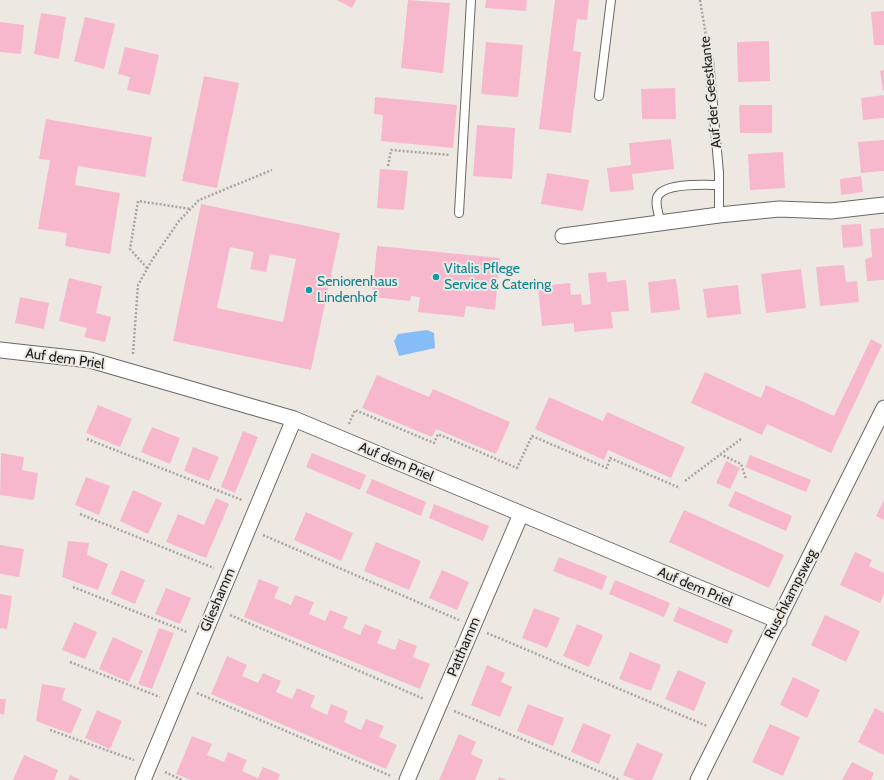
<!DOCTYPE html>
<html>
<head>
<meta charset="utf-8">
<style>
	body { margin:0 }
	canvas { display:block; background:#eee8e3 }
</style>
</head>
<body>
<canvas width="884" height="780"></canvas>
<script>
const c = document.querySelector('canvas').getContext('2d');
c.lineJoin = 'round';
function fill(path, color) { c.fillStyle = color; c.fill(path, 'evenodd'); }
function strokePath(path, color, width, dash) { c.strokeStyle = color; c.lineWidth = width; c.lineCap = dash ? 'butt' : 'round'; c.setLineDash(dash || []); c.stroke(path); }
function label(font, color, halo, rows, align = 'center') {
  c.font = font + ' Cabin,sans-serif'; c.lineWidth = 4; c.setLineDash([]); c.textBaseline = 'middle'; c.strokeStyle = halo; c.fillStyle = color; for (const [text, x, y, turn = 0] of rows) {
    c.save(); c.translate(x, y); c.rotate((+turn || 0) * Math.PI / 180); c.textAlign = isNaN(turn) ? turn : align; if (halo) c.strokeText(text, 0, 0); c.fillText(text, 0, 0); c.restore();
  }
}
const water = new Path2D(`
	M 427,330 L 434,333 L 435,348 L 399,356 L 394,341 L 398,334 Z`);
const building = new Path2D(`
	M 337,0 L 356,0 L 352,8 Z
	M 408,0 L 450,3 L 443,73 L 401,68 Z
	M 486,0 L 527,0 L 526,11 L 485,8 Z
	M 555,0 L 589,0 L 587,20 L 577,19 L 573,51 L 581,52 L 571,133 L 539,129 Z
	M 884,11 L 884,45 L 874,45 L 871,12 Z
	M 41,13 L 66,17 L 59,59 L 34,54 Z
	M 85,17 L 115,24 L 104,69 L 74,61 Z
	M 0,22 L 24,25 L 21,54 L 0,52 Z
	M 769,41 L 770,81 L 738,82 L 737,42 Z
	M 486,42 L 523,45 L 518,97 L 481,94 Z
	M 125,47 L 159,55 L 150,95 L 127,90 L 130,77 L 118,74 Z
	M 884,70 L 884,90 L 883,91 L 880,71 Z
	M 204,76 L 239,83 L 217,188 L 182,181 Z
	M 675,88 L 676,119 L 642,119 L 641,89 Z
	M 884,95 L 884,118 L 863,120 L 861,98 Z
	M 375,97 L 457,105 L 453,148 L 381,141 L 383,115 L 374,114 Z
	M 739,105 L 772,105 L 772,133 L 740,133 Z
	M 46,119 L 152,137 L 145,177 L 78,166 L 75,185 L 120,193 L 110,254 L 65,246 L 67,233 L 38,229 L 50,160 L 39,159 Z
	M 477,125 L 515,128 L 512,179 L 473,176 Z
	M 671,139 L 674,169 L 632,174 L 634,190 L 610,192 L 607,168 L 631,165 L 629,143 Z
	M 884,140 L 884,171 L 861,173 L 858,142 Z
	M 783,152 L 785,188 L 750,190 L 748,154 Z
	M 380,169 L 408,171 L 404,210 L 377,208 Z
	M 547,173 L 589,180 L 583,211 L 541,204 Z
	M 861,176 L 863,192 L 841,195 L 840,179 Z
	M 201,204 L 340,233 L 311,370 L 173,341 ZM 230,247 L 254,252 L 250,269 L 266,272 L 270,254 L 296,259 L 283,322 L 217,308 Z
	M 861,224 L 863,246 L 843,248 L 841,225 Z
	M 884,228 L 884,280 L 867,281 L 865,259 L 872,257 L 870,229 Z
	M 377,246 L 500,258 L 495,310 L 466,306 L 464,317 L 418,312 L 420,297 L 411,296 L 410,301 L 372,297 Z
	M 844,265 L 846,282 L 857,281 L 859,302 L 820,306 L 816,267 Z
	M 801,269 L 806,308 L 766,313 L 761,274 Z
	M 606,272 L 607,282 L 626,280 L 629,311 L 611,312 L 613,328 L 574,332 L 574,323 L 542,326 L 538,286 L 570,283 L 571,295 L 581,294 L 582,305 L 591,304 L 588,273 Z
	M 69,278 L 102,286 L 96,313 L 111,317 L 105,342 L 84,337 L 87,328 L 59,321 Z
	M 676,279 L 680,310 L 651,313 L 648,282 Z
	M 738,285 L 741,314 L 707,318 L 703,289 Z
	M 20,297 L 49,303 L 44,329 L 15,323 Z
	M 871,339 L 882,345 L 831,453 L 767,424 L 762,435 L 691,403 L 705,372 L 761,398 L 766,385 L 834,416 Z
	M 377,375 L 429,397 L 433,389 L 510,422 L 496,454 L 436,429 L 432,437 L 362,408 Z
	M 549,397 L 603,421 L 607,412 L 685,447 L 671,478 L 608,450 L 604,460 L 535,429 Z
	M 98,405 L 132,419 L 120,447 L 86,433 Z
	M 152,427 L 180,438 L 170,464 L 141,452 Z
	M 243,431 L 258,437 L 235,493 L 221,487 Z
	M 193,447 L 219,457 L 209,481 L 184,471 Z
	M 1,453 L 24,457 L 22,470 L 38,473 L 34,500 L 0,495 Z
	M 312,453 L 366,475 L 360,490 L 306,467 Z
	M 750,455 L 811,480 L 806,492 L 745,467 Z
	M 726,461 L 740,468 L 730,489 L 716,483 Z
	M 86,477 L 110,486 L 99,515 L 75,505 Z
	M 372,479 L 426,502 L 421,516 L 366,493 Z
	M 133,490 L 162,503 L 148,534 L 120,521 Z
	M 735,491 L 792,516 L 786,531 L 728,506 Z
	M 216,498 L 229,504 L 206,558 L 166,542 L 178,514 L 204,525 Z
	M 884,500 L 884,520 L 876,516 Z
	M 434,504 L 489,526 L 483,541 L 429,518 Z
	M 684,510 L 784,555 L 769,588 L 669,542 Z
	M 306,512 L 353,533 L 341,561 L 294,540 Z
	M 68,541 L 89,543 L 87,555 L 108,564 L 98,590 L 62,577 Z
	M 376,542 L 421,561 L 409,590 L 364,571 Z
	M 0,545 L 24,549 L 19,577 L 0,574 Z
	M 855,552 L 872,560 L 869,566 L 884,573 L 884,593 L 880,603 L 840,585 Z
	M 559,557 L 607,576 L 602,590 L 553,571 Z
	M 121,570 L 145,580 L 135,604 L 111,594 Z
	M 442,570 L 469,582 L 457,610 L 429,598 Z
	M 259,579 L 279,587 L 274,598 L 291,605 L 295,595 L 314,602 L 309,614 L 325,621 L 330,610 L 348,617 L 343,628 L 360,635 L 365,624 L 382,631 L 377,643 L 395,650 L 399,639 L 417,646 L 413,657 L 430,664 L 420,689 L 244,617 Z
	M 615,580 L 670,603 L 664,617 L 609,594 Z
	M 166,588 L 191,598 L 180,624 L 155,614 Z
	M 0,594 L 12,596 L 7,629 L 0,628 Z
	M 679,607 L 733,630 L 727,644 L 673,621 Z
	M 534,608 L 560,618 L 547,648 L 522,638 Z
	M 825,615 L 860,631 L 846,662 L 811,645 Z
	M 74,622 L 97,632 L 85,659 L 62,650 Z
	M 577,624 L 603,635 L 589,667 L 563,656 Z
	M 159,628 L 174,633 L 152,689 L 138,684 Z
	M 113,637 L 143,651 L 129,682 L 99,669 Z
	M 630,652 L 661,665 L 651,691 L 619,679 Z
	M 227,656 L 247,665 L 242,676 L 258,683 L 263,673 L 281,681 L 276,692 L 292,699 L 297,688 L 315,696 L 310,707 L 327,715 L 331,704 L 348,711 L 344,722 L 361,730 L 366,719 L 384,726 L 379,737 L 397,745 L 386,769 L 211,694 Z
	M 487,665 L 505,673 L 501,682 L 512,687 L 500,717 L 471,705 Z
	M 678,670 L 706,682 L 694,711 L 665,699 Z
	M 793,677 L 820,690 L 807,718 L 780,705 Z
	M 42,684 L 65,688 L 62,700 L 82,709 L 71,734 L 36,721 Z
	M 0,699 L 6,699 L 4,715 L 0,714 Z
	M 528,704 L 564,718 L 553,746 L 517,731 Z
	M 875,708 L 884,713 L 884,755 L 858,742 Z
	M 97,710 L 122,721 L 110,749 L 85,738 Z
	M 583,723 L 611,735 L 599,764 L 571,752 Z
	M 770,724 L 800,737 L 783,776 L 752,762 Z
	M 459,734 L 476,742 L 471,754 L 483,760 L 475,780 L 439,780 Z
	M 192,736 L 212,744 L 207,755 L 224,762 L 228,752 L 247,760 L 242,771 L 258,778 L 263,767 L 280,774 L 278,780 L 191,780 L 176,774 Z
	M 637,743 L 663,754 L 652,780 L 635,780 L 623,775 Z
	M 24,755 L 58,770 L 54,780 L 13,780 Z
	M 852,762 L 874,773 L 871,780 L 842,780 Z
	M 70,775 L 81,780 L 68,780 Z
	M 499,777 L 507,780 L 498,780 Z`);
const path = new Path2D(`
	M 700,0 L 708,48
	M 388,166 L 391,150 L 450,155
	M 147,268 L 130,249 L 138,201 L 191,209
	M 133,354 L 138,285 L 152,260 L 179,221 L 199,200 L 272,170
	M 349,424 L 355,410 L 434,443 L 438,434 L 517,468 L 532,436 L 607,468 L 610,458 L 680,488
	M 87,439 L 242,500
	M 720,454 L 741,464 L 746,479
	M 685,481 L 741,439
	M 80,514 L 214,568
	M 263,535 L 459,620
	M 73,587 L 187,632
	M 230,615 L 424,699
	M 487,633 L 707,726
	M 70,662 L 160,697
	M 197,693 L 391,776
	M 454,711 L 620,780
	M 50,730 L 134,760
	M 165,772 L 182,780`);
const service = new Path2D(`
	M 709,60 L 719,173 L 719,215
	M 599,96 L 611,0
	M 459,213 L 471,0
	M 661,223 C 659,215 655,206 657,198 C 662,182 705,185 719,185`);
const minor = new Path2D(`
	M 563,236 L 719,215 L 779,209 L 831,211 L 884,205
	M 0,350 L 90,360 L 294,419 L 779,621
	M 143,780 L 294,419
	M 407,780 L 521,514
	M 698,780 L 884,408`);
const markers = [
	[436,277,4,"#0f9aa8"],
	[309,290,4,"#0f9aa8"]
];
const streetNames = [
	["Auf der Geestkante",711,92,-96],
	["Auf dem Priel",65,359,8],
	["Auf dem Priel",396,462,23],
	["Auf dem Priel",695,587,23],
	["Ruschkampsweg",791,594,-63],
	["Glieshamm",218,600,-67],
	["Patthamm",464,647,-67]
];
const cultureNames = [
	["Vitalis Pflege",444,269],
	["Service & Catering",444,285],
	["Seniorenhaus",317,282],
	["Lindenhof",317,298]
];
fill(water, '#86bdf9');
fill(building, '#f7b8cd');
strokePath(service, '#6c6763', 10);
strokePath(minor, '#6c6763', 17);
strokePath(path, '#a9a4a0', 2.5, [2, 2]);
strokePath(service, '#fff', 8);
strokePath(minor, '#fff', 15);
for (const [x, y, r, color] of markers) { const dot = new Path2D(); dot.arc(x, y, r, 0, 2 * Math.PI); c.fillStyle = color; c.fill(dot); strokePath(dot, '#eee8e3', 1.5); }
label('14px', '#1f1d1b', '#eee8e3', streetNames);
label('14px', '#0d838f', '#eee8e3', cultureNames, 'left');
</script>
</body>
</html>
